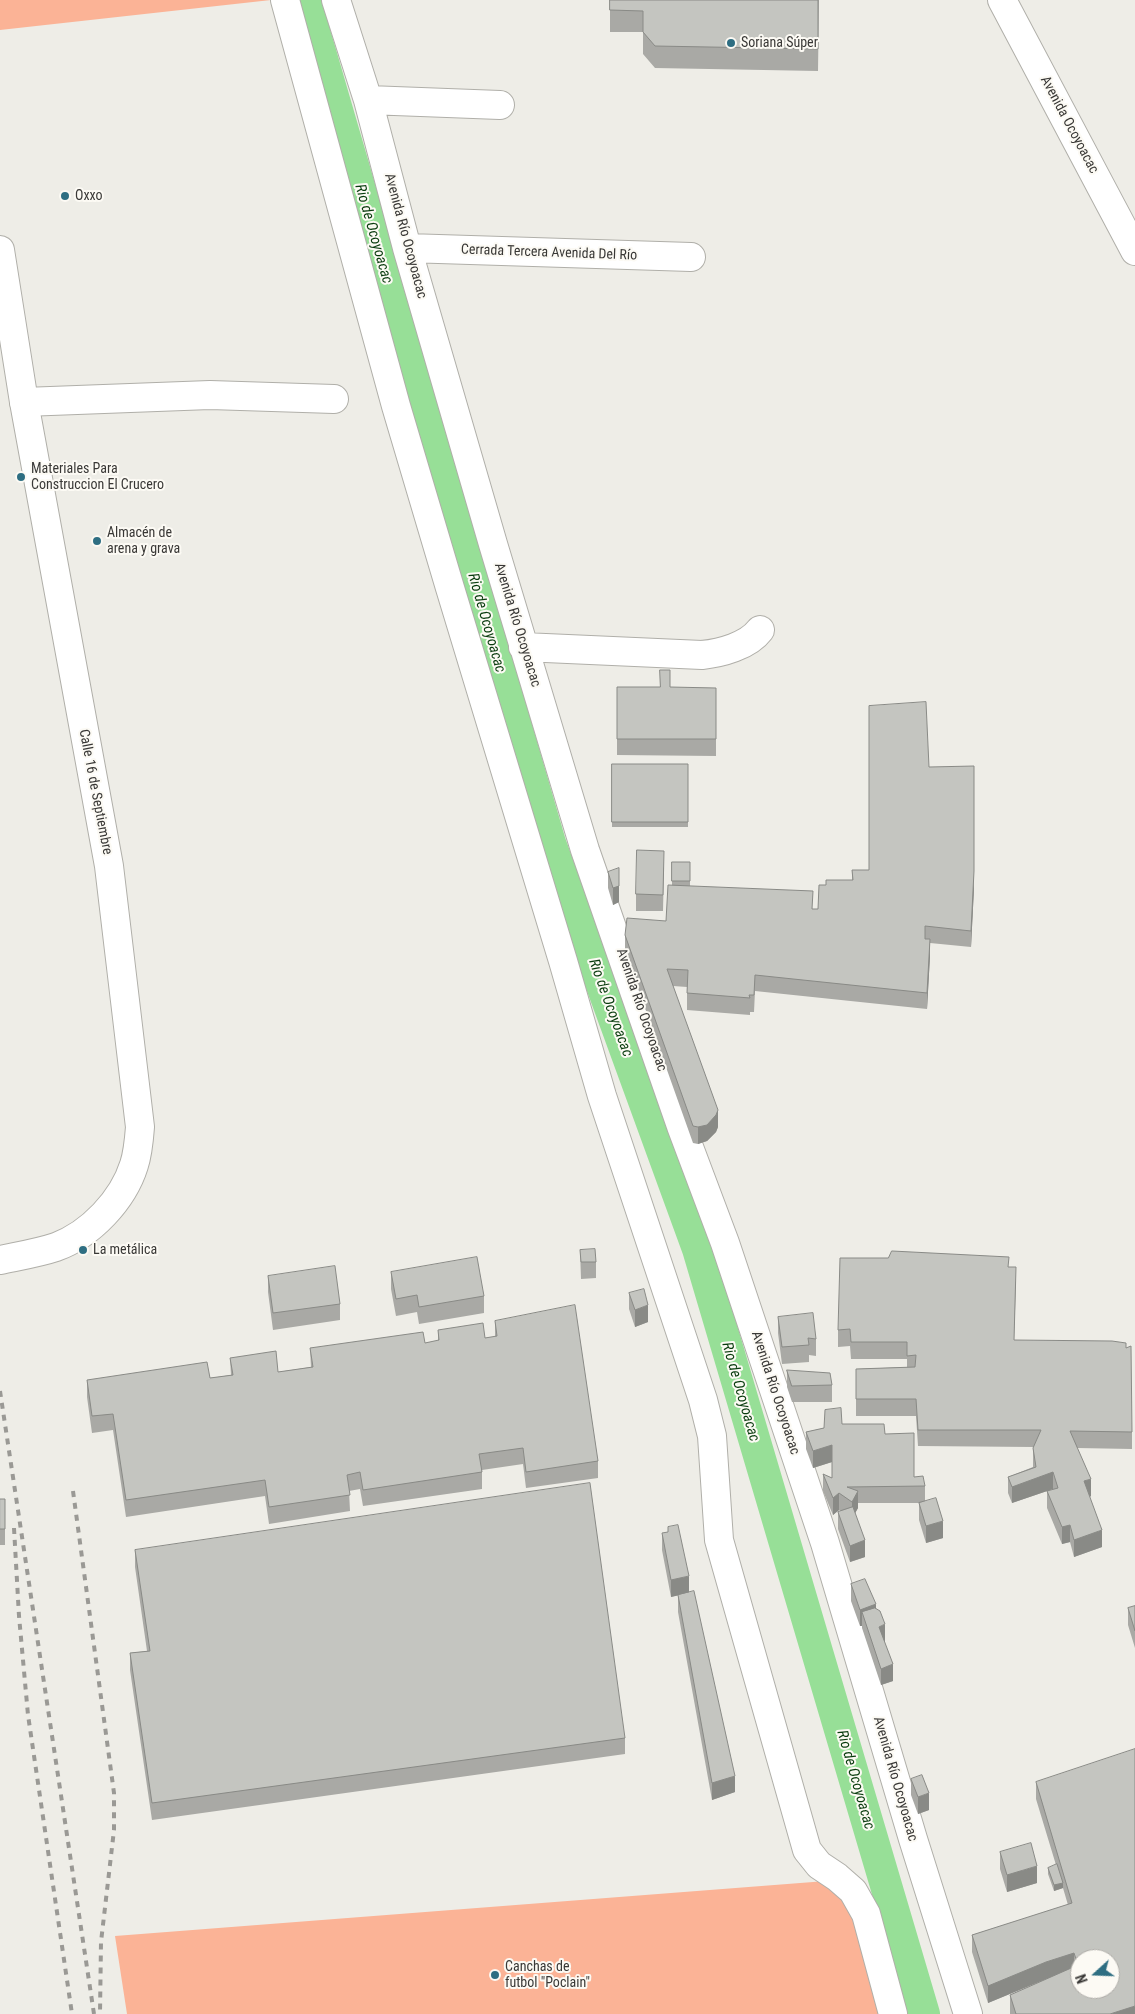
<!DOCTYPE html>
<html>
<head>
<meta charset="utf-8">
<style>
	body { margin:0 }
	#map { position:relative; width:1135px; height:2014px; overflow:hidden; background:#eeede7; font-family:"Roboto Condensed",sans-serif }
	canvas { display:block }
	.north { position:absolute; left:1070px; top:1949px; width:50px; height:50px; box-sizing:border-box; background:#fcfaf4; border:1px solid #aeaca8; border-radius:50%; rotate:250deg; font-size:14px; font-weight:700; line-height:20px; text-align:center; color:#393836 }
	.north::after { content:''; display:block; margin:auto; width:18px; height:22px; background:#2e6e82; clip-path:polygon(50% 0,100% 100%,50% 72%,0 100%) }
</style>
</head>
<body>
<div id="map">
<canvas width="1135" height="2014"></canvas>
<div class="north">N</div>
</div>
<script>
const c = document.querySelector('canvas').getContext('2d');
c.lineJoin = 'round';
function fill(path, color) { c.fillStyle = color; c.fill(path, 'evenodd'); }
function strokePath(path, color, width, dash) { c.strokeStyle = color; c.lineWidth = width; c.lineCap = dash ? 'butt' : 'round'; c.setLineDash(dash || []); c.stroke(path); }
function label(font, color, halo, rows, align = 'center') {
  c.font = font + ' "Roboto Condensed",sans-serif'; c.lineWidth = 4; c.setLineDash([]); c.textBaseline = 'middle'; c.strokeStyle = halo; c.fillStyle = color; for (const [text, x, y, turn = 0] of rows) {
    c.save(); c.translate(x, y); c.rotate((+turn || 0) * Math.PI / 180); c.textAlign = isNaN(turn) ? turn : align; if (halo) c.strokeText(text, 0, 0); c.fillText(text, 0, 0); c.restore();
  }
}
const green = new Path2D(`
	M 0,0 L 271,0 L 0,30 Z
	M 839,1880 L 855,1925 L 880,2014 L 127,2014 L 115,1936 Z`);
const river = new Path2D(`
	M 305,0 L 550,843 L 698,1249 L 924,2014`);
const minor = new Path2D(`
	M 285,0 L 396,406 L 450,588 L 563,961 L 602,1096 L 703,1400 L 712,1436 L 719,1540 L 807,1850 L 819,1865 L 837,1877 L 853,1891 L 866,1914 L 893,2014
	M 336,0 L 368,100 L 407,248 L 493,544 L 585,850 L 681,1126 L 725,1243 L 825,1543 L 913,1839 L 968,2014
	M 368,100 L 500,105
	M 407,248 L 691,257
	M 24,402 L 210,395 L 334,399
	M 523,647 L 702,655 C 721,653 748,646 760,630`);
const major = new Path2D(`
	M 1002,0 L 1135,251
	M 0,250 L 24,402 L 109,866 L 140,1127 C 139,1140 138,1153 134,1165 C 123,1200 91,1234 56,1247 C 38,1253 19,1256 0,1260`);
const rail = new Path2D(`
	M 0,1391 L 94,2014
	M 73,1491 L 114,1793 L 114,1830 L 101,1942 L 100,2014
	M 14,1528 L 19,1616 L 28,1715 L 72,2014`);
const wall = new Path2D(`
	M 610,0 L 819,0 L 818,71 L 655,68 L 643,54 L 643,32 L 610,32 Z
	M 617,687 L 716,688 L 716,756 L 617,755 Z
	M 612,764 L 688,764 L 688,827 L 612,827 Z
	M 929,767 L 974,888 L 971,947 L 930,943 L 930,956 L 927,1009 L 755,991 L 754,1012 L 750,1012 L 750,1015 L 687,1010 L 687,987 L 673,986 L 718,1127 L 716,1132 L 707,1141 L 698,1144 L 693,1143 L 625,952 L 625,935 L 666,921 L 672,886 L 672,862 L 690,862 L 690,886 L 813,909 L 818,909 L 826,885 L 852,880 L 852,870 L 869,870 Z
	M 664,867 L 663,911 L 636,911 L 636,894 Z
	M 608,872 L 619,902 L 613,905 L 608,888 Z
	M 580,1250 L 596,1262 L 596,1278 L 581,1279 Z
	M 1009,1267 L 1016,1283 L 1014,1340 L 1126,1347 L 1132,1432 L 1132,1449 L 1077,1448 L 1091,1496 L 1090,1497 L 1102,1547 L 1074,1557 L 1070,1542 L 1062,1544 L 1047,1508 L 1047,1491 L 1053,1490 L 1053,1489 L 1012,1503 L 1008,1493 L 1008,1477 L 1033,1467 L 1033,1447 L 918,1446 L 916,1416 L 856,1416 L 856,1369 L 907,1367 L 907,1359 L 851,1359 L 850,1346 L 838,1347 L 838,1330 Z
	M 391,1272 L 484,1296 L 484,1313 L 419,1324 L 417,1312 L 396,1316 L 391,1289 Z
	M 268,1276 L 340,1304 L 340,1320 L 273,1330 L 268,1292 Z
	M 629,1293 L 648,1322 L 635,1327 L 629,1309 Z
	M 778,1317 L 816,1339 L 816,1356 L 809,1355 L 809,1362 L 782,1364 L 778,1333 Z
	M 495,1321 L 598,1461 L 598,1478 L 526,1488 L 523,1464 L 482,1470 L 482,1489 L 363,1506 L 360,1489 L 349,1491 L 350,1511 L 269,1524 L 265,1496 L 126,1517 L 113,1430 L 92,1433 L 87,1397 L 87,1380 L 210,1378 L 231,1375 L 230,1358 L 278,1372 L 311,1367 L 310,1348 L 425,1343 L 438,1341 L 438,1330 L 485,1338 L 495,1337 Z
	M 787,1370 L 832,1385 L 832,1402 L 792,1402 L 787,1387 Z
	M 842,1424 L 885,1434 L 914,1477 L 925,1486 L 925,1501 L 943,1538 L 926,1543 L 919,1520 L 919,1503 L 858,1503 L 858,1508 L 855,1513 L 865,1557 L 850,1562 L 838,1529 L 838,1512 L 841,1511 L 839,1510 L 833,1515 L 823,1491 L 823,1474 L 832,1478 L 832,1462 L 813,1468 L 806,1449 L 806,1432 Z
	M 0,1499 L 5,1499 L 5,1545 L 0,1545 Z
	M 662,1533 L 689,1593 L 735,1792 L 712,1800 L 678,1612 L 678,1595 L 671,1597 L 662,1550 Z
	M 135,1550 L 625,1738 L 625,1754 L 152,1820 L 130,1670 L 130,1653 L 147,1651 L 135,1567 Z
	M 851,1584 L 876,1608 L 885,1641 L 884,1641 L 893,1681 L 881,1685 L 862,1628 L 862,1626 L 860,1626 L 851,1601 Z
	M 1135,1606 L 1135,1648 L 1128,1625 L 1128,1608 Z
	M 911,1779 L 929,1810 L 918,1814 L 911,1795 Z
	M 1036,1782 L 1135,2014 L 1010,2014 L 1010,1995 L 1046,1979 L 988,2003 L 972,1952 L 972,1935 L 1068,1905 L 1063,1888 L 1054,1891 L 1048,1874 L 1048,1868 L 1056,1865 L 1036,1799 Z
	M 1000,1852 L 1037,1883 L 1007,1892 L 1000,1869 Z`);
const shadedWall = new Path2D(`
	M 619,868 L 619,902 L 613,905 L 613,888 Z
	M 974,871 L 974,888 L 971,947 L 971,931 Z
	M 930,939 L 930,956 L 927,1009 L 927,993 Z
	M 718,1110 L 718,1127 L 716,1132 L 707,1141 L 698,1144 L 698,1127 Z
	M 648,1305 L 648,1322 L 635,1327 L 635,1310 Z
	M 832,1445 L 832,1462 L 813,1468 L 813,1451 Z
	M 1053,1472 L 1053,1489 L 1012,1503 L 1012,1487 Z
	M 1091,1479 L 1091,1496 L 1084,1498 L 1084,1481 Z
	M 858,1491 L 858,1508 L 852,1519 L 852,1502 Z
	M 839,1493 L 839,1510 L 833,1515 L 833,1498 Z
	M 943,1521 L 943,1538 L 926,1543 L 926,1526 Z
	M 1070,1525 L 1070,1542 L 1062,1544 L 1062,1527 Z
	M 1102,1530 L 1102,1547 L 1074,1557 L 1074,1540 Z
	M 865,1540 L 865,1557 L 850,1562 L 850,1546 Z
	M 689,1576 L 689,1593 L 671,1597 L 671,1580 Z
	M 876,1604 L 876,1621 L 862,1612 L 862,1626 L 860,1626 L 860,1610 Z
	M 885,1624 L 885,1641 L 879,1644 L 879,1627 Z
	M 893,1664 L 893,1681 L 881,1685 L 881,1669 Z
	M 735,1776 L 735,1792 L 712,1800 L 712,1783 Z
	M 929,1793 L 929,1810 L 918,1814 L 918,1797 Z
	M 1037,1866 L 1037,1883 L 1007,1892 L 1007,1875 Z
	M 1063,1883 L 1063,1888 L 1054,1891 L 1054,1885 Z
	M 1074,1953 L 1074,1970 L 1046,1979 L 988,2003 L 988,1986 L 1046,1962 Z
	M 1135,2006 L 1135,2014 L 1110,2014 Z`);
const building = new Path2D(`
	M 610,0 L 818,0 L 818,49 L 655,46 L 643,32 L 643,11 L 610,10 Z
	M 660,670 L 670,670 L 670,687 L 716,688 L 716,739 L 617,739 L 617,687 L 660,687 Z
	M 926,702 L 929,767 L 974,766 L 974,871 L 971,931 L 925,926 L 925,939 L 930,939 L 927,993 L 755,975 L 754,995 L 749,995 L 750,998 L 687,993 L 688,970 L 667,969 L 718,1110 L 716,1115 L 707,1125 L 698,1127 L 693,1126 L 625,935 L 627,918 L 666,921 L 668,885 L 813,891 L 812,909 L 818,909 L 819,885 L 826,885 L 826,880 L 853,880 L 852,870 L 869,870 L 869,706 Z
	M 612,764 L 688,764 L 688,822 L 612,822 Z
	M 637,850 L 664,851 L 663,895 L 636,894 Z
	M 672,862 L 690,862 L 690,881 L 672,881 Z
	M 619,868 L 619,886 L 613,888 L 608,872 Z
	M 595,1249 L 596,1262 L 581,1262 L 580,1250 Z
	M 892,1251 L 1009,1257 L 1008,1267 L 1016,1267 L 1014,1340 L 1112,1341 L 1126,1343 L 1126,1348 L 1131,1346 L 1132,1432 L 1070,1431 L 1091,1479 L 1084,1481 L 1102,1530 L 1074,1540 L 1070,1525 L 1062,1527 L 1047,1491 L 1058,1488 L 1053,1472 L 1012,1487 L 1008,1477 L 1036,1467 L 1033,1448 L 1041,1430 L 918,1430 L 916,1399 L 856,1399 L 856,1369 L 915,1367 L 916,1355 L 907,1356 L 907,1342 L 851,1342 L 850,1329 L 838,1330 L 840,1258 L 888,1258 Z
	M 477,1257 L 484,1296 L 419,1307 L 417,1295 L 396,1299 L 391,1272 Z
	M 335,1266 L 340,1304 L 273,1313 L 268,1276 Z
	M 644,1289 L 648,1305 L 635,1310 L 629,1293 Z
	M 575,1305 L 598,1461 L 526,1472 L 523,1448 L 479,1454 L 482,1472 L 363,1490 L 360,1472 L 347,1475 L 350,1495 L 269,1507 L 265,1480 L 126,1500 L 113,1414 L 92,1416 L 87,1380 L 207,1362 L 210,1378 L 233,1375 L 230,1358 L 276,1351 L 278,1372 L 313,1367 L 310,1348 L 423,1332 L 425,1343 L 439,1340 L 438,1330 L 483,1323 L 485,1338 L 497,1336 L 495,1321 Z
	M 813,1313 L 816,1339 L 808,1338 L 809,1345 L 782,1347 L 778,1317 Z
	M 787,1370 L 830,1373 L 832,1385 L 792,1386 Z
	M 841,1408 L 842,1424 L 884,1424 L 885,1434 L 914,1433 L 914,1477 L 923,1476 L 925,1486 L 847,1487 L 858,1491 L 852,1502 L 839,1493 L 833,1498 L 823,1474 L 832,1478 L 832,1445 L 813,1451 L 806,1432 L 824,1428 L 825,1410 Z
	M 590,1483 L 625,1738 L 152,1803 L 130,1653 L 150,1651 L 135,1550 Z
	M 936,1498 L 943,1521 L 926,1526 L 919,1503 Z
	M 0,1499 L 5,1499 L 5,1529 L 0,1529 Z
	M 853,1507 L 865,1540 L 850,1546 L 838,1512 Z
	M 678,1525 L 689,1576 L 671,1580 L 662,1533 L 668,1532 L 668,1527 Z
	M 865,1579 L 876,1604 L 860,1610 L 851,1584 Z
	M 694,1591 L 735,1776 L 712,1783 L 678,1595 Z
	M 1135,1606 L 1135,1631 L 1128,1608 Z
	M 875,1608 L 880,1611 L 885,1624 L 879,1627 L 893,1664 L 881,1669 L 862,1612 Z
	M 1135,1749 L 1135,2006 L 1110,2014 L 1016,2014 L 1010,1995 L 1078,1965 L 1074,1953 L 1046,1962 L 988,1986 L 972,1935 L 1072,1903 L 1036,1782 ZM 1080,1959 L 1110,1959 L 1110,1989 L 1080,1989 Z
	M 922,1775 L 929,1793 L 918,1797 L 911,1779 Z
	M 1031,1843 L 1037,1866 L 1007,1875 L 1000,1852 Z
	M 1057,1864 L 1063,1883 L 1054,1885 L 1048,1868 Z`);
const markers = [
	[731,43,5,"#2e6e82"],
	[65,196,5,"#2e6e82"],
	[21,477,5,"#2e6e82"],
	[97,541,5,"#2e6e82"],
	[83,1250,5,"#2e6e82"],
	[495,1975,5,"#2e6e82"]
];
const poiNames = [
	["Soriana Súper",741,43],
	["Oxxo",75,196],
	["Materiales Para",31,469],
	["Construccion El Crucero",31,485],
	["Almacén de",107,533],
	["arena y grava",107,549],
	["La metálica",93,1250],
	["Canchas de",505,1967],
	["futbol \"Poclain\"",505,1983]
];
const streetNames = [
	["Avenida Ocoyoacac",1069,125,62],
	["Avenida Río Ocoyoacac",405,236,75],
	["Cerrada Tercera Avenida Del Río",549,253,2],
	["Avenida Río Ocoyoacac",517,625,73],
	["Calle 16 de Septiembre",95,792,79],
	["Avenida Río Ocoyoacac",641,1010,71],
	["Avenida Río Ocoyoacac",775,1393,72],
	["Avenida Río Ocoyoacac",895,1779,74]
];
const waterNames = [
	["Rio de Ocoyoacac",373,234,74],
	["Rio de Ocoyoacac",486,623,74],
	["Rio de Ocoyoacac",610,1008,70],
	["Rio de Ocoyoacac",740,1392,74],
	["Rio de Ocoyoacac",855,1780,74]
];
fill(green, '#fbb396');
strokePath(river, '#97df97', 32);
strokePath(minor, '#b0afa9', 30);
strokePath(major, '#b0afa9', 30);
strokePath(minor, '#fff', 28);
strokePath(major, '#fff', 28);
strokePath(rail, '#9a9995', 4, [6, 6]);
fill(wall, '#a9a9a5');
fill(shadedWall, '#898a86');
fill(building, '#c4c5c0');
strokePath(building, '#898a86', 1);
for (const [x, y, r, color] of markers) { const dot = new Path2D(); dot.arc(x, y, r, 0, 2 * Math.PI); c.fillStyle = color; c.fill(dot); strokePath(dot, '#fcfaf4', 2); }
label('14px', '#393836', '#fcfaf4', poiNames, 'left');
label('14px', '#393836', '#fcfaf4', streetNames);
label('italic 15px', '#093c0e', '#fcfaf4', waterNames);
</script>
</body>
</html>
